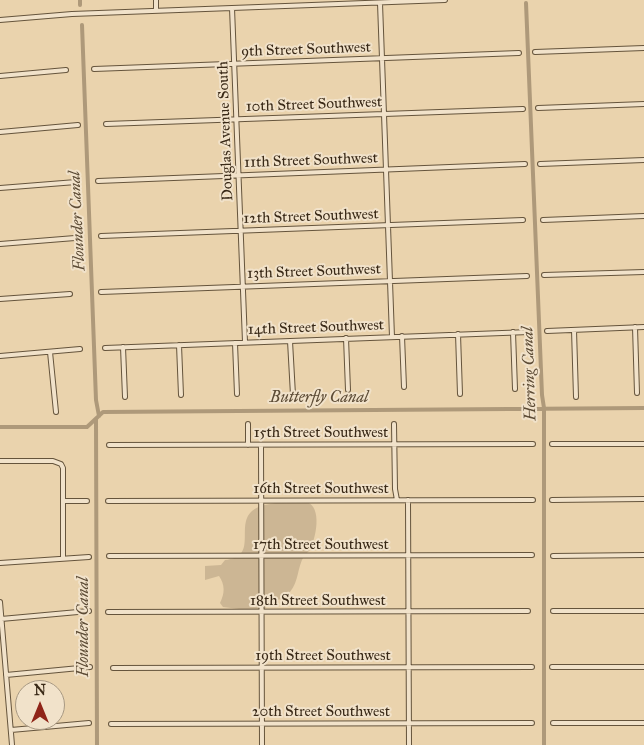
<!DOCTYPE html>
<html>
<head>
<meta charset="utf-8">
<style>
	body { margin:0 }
	#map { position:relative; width:644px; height:745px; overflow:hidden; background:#ead3ad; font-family:"IM FELL Great Primer",serif }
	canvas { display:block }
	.north { position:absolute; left:15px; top:680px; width:50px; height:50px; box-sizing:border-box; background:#f1e2ca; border:1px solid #a79882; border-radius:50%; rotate:0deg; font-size:14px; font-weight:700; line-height:20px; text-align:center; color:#392917 }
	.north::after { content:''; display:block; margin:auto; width:18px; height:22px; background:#8f2418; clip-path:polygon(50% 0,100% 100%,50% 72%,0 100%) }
</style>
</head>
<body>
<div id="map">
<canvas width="644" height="745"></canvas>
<div class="north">N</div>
</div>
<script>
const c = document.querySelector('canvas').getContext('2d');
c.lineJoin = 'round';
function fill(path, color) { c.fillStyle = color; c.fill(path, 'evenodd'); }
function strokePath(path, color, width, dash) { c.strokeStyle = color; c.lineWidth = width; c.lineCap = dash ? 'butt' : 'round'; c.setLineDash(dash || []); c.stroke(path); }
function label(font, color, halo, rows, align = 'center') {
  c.font = font + ' "IM FELL Great Primer",serif'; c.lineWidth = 4; c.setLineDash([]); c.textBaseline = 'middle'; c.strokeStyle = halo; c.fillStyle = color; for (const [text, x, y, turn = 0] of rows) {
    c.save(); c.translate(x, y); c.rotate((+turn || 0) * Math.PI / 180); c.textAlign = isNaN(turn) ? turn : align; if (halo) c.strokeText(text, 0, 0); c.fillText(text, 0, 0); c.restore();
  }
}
const green = new Path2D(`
	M 282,502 C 289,502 299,500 306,502 C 323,506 316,540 309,551 C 308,552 305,555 304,556 C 297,568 299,581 290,592 C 283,600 272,601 264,609 L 247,610 L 223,607 L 220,603 C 225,593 225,585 219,576 L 205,580 L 205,566 L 221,565 L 225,560 C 259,557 235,526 252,511 C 260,504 272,504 282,502 Z`);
const canal = new Path2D(`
	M 80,0 L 80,5
	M 526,3 L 542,395 L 544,408 L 544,745
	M 82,25 L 96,400 L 99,416
	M 96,419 L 97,745
	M 0,427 L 87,427 L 103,412 L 644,408`);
const minor = new Path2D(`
	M 156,0 L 156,11
	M 380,3 L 392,337
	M 232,8 L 245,342
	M 0,20 L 72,14 L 445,0
	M 535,52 L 644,48
	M 94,69 L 519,53
	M 0,76 L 66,70
	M 538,108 L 644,104
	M 106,124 L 523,109
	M 0,132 L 78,125
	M 540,164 L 644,160
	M 98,181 L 525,164
	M 0,188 L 76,182
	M 543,220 L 644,216
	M 101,236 L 523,220
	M 0,244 L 75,238
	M 544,275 L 644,272
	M 101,292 L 527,276
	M 0,299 L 70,294
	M 635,327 L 637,393
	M 574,330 L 576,397
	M 547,331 L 644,327
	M 513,332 L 515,389
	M 458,334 L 460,394
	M 402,336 L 404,387
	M 346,338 L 348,390
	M 290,341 L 293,395
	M 235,343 L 237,394
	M 179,345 L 181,395
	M 123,347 L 125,397
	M 105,348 L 529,332
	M 50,352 L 56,412
	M 0,356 L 80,349
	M 248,424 L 248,445
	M 394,424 L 395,489 L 397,500
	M 552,444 L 644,444
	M 109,445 L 533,444
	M 261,445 L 262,745
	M 0,461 L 53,461 L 61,464 L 63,468 L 63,558
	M 408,500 L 409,745
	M 552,500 L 644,499
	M 63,501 L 87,501
	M 108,501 L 533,500
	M 109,556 L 532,555
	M 553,556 L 644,555
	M 0,563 L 89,557
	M 0,602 L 12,745
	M 553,611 L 644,611
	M 108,612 L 528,611
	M 1,619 L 89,611
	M 552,667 L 644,667
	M 113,668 L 532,667
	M 6,675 L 90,667
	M 553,723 L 644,723
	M 111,724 L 532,723
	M 11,730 L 89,723`);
const streetNames = [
	["9th Street Southwest",306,50,-2],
	["10th Street Southwest",314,105,-2],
	["Douglas Avenue South",226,131,-92],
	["11th Street Southwest",311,161,-2],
	["12th Street Southwest",311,217,-2],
	["13th Street Southwest",314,272,-2],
	["14th Street Southwest",316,328,-2],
	["15th Street Southwest",321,433],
	["16th Street Southwest",321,489],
	["17th Street Southwest",321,545],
	["18th Street Southwest",318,601],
	["19th Street Southwest",323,656],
	["20th Street Southwest",321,712]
];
const waterNames = [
	["Flounder Canal",78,221,-93],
	["Herring Canal",530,374,-92],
	["Butterfly Canal",319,398],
	["Flounder Canal",84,627,-90]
];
fill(green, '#ccb694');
strokePath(canal, '#ae997a', 4);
strokePath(minor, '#65543c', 6);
strokePath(minor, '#f1e2ca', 4);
label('15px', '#392917', '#f1e2ca', streetNames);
label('italic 16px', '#5c4b35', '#f1e2ca', waterNames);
</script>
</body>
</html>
